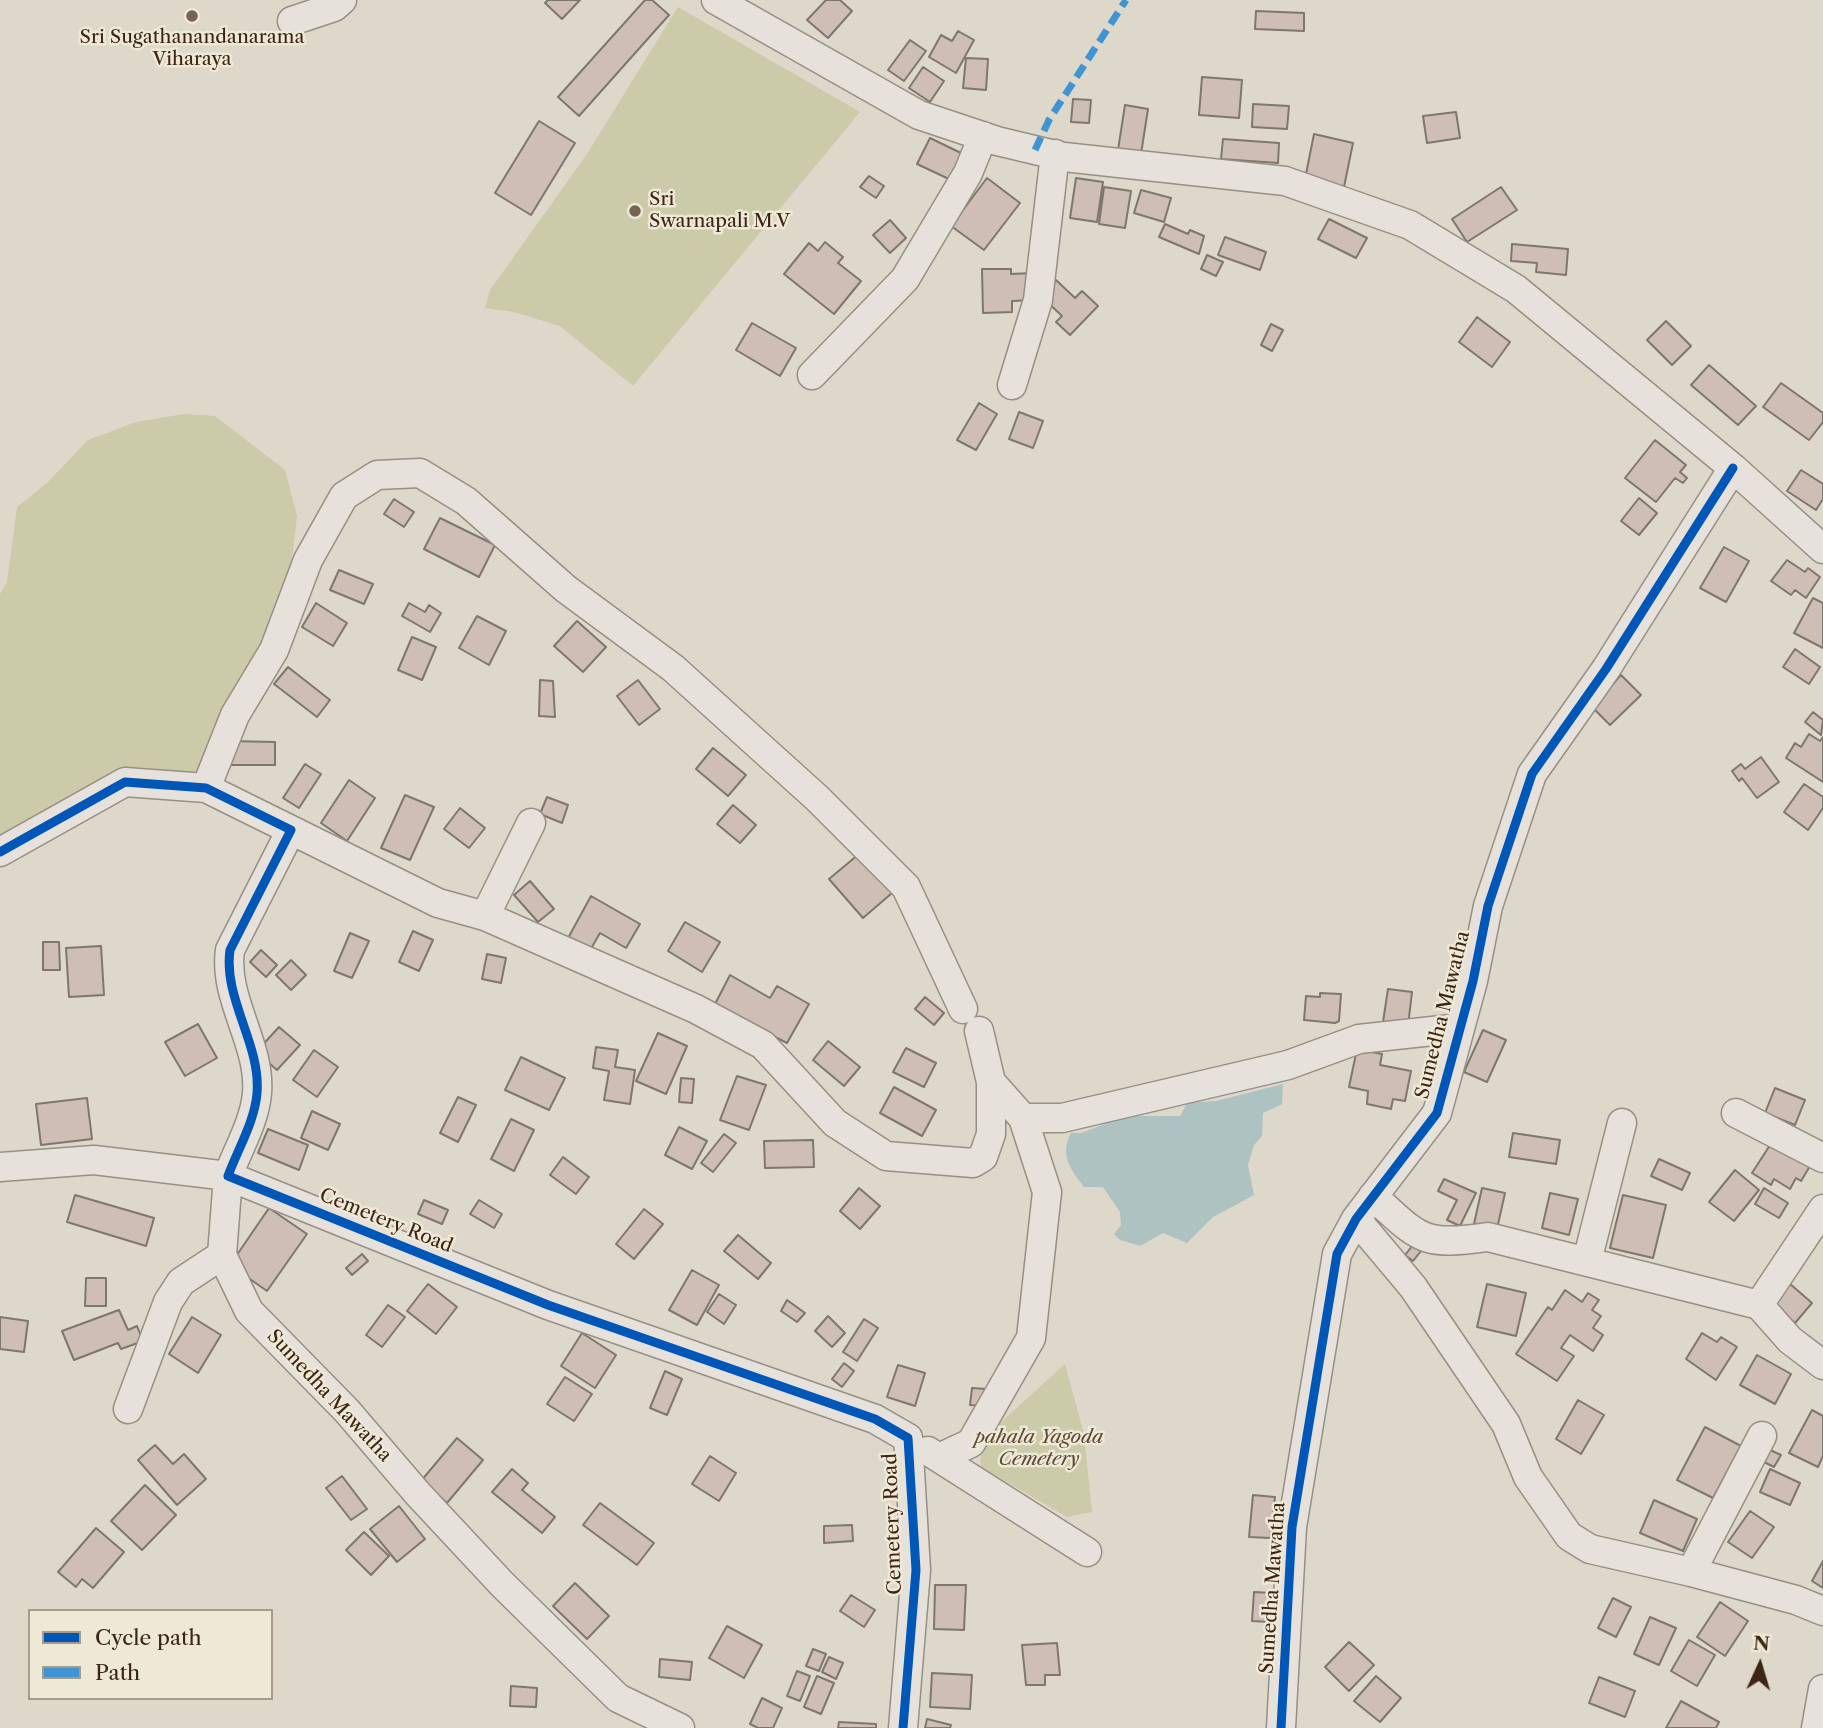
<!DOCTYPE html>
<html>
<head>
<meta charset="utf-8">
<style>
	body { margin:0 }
	#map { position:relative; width:1823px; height:1728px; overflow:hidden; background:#ddd8ca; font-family:"Libre Caslon Text",serif }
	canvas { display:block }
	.legend { position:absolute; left:28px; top:1609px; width:245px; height:91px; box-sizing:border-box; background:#eee8d7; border:2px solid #a79a8a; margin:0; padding:9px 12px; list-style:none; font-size:21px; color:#3d2516 }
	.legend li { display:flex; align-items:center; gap:14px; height:35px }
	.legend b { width:35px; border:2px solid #a79a8a }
	.north { position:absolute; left:1725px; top:1630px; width:70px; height:70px; -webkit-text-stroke:5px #eee8d7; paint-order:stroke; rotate:4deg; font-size:19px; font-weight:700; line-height:28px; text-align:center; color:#3d2516 }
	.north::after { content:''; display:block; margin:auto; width:24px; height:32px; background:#3d2516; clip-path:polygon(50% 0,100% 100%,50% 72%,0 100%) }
</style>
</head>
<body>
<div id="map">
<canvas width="1823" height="1728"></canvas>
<ul class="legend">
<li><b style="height:9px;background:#0057b8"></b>Cycle path</li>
<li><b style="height:9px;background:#3f95d4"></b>Path</li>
</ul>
<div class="north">N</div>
</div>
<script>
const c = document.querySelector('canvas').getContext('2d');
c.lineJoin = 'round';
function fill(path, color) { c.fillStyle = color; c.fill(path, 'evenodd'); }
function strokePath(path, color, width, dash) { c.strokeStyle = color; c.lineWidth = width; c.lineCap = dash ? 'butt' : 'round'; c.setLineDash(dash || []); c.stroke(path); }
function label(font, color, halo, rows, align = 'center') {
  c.font = font + ' "Libre Caslon Text",serif'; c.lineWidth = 5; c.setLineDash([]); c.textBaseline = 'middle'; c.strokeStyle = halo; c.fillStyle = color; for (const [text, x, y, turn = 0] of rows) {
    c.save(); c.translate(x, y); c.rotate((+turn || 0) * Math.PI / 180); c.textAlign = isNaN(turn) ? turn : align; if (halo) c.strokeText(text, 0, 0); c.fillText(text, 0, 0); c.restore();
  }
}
const green = new Path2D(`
	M 678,7 L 860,112 L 633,386 L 560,326 L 514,312 L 485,308 L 490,290 L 587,154 Z
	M 184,414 L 215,416 L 285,470 L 297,516 L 292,559 L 273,616 L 252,661 L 224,705 L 198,770 L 185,775 L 96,784 L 0,838 L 0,594 L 7,582 L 17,507 L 48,482 L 88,440 L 136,422 Z
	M 1065,1364 L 1084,1434 L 1092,1512 L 1067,1517 L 981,1467 L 980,1441 Z`);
const water = new Path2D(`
	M 1283,1084 L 1282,1104 L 1263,1113 L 1262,1136 L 1254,1145 L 1248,1165 L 1254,1195 L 1213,1217 L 1187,1243 L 1163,1233 L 1140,1246 L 1120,1240 L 1114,1234 L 1121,1225 L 1120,1212 L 1103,1187 L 1084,1187 C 1071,1170 1059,1155 1071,1133 L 1081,1133 L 1126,1116 L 1180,1116 L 1187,1103 L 1216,1101 Z`);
const building = new Path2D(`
	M 548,0 L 580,0 L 562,19 L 545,3 Z
	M 645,0 L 652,0 L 669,15 L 579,116 L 558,97 Z
	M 826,0 L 840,0 L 852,11 L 828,38 L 807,20 Z
	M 1256,11 L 1304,13 L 1304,31 L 1255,29 Z
	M 958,31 L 974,40 L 956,73 L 929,57 L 941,35 L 952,41 Z
	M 910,40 L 926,51 L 904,81 L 888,70 Z
	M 966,58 L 988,59 L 986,90 L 963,88 Z
	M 923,67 L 944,81 L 930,102 L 909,88 Z
	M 1202,77 L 1242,80 L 1239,118 L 1199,115 Z
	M 1073,99 L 1091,100 L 1089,123 L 1071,122 Z
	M 1253,104 L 1289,106 L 1287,129 L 1252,127 Z
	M 1125,105 L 1148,109 L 1141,154 L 1118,150 Z
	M 1456,112 L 1460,138 L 1427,143 L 1423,116 Z
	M 539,121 L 575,143 L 531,215 L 495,193 Z
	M 1314,134 L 1353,143 L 1344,187 L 1305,179 Z
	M 930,138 L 963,154 L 951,180 L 917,164 Z
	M 1223,139 L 1279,143 L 1278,163 L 1221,159 Z
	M 869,176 L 884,186 L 876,198 L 860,187 Z
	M 987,178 L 1020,203 L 984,250 L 951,226 Z
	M 1076,178 L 1103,182 L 1097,222 L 1070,218 Z
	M 1104,187 L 1131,191 L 1125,228 L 1099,224 Z
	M 1501,187 L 1517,210 L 1467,242 L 1452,219 Z
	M 1141,190 L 1171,198 L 1164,222 L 1134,213 Z
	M 1329,219 L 1367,238 L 1356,258 L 1318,239 Z
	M 890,220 L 906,238 L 890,253 L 873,235 Z
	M 1165,224 L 1188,234 L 1190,230 L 1204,236 L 1199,254 L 1159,237 Z
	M 1225,237 L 1266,252 L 1260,270 L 1218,255 Z
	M 825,242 L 843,257 L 838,263 L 861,281 L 834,314 L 784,274 L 809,243 L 818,251 Z
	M 1512,244 L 1568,249 L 1566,275 L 1536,272 L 1537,263 L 1511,261 Z
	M 1207,255 L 1223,262 L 1216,276 L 1201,269 Z
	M 982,269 L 1011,269 L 1011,274 L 1033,273 L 1035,300 L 1012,301 L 1012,312 L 983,313 Z
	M 1056,280 L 1075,298 L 1082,291 L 1098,306 L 1070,335 L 1056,322 L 1062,316 L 1042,297 Z
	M 1477,317 L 1510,342 L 1492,367 L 1459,342 Z
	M 1666,321 L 1691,346 L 1672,365 L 1647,340 Z
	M 752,323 L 796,348 L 780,376 L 736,350 Z
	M 1271,324 L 1283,330 L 1272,351 L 1261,345 Z
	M 1709,365 L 1756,406 L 1738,425 L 1691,385 Z
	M 1781,383 L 1823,413 L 1823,422 L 1809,440 L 1763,407 Z
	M 979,403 L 997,414 L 976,450 L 957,440 Z
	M 1019,412 L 1043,421 L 1033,448 L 1009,439 Z
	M 1655,440 L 1686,465 L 1680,472 L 1687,478 L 1683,483 L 1675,478 L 1656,502 L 1625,478 Z
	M 1801,470 L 1823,484 L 1823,499 L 1816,510 L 1787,491 Z
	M 1639,498 L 1657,513 L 1639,535 L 1621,521 Z
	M 394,499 L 414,512 L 404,527 L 384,514 Z
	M 440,518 L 495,545 L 479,577 L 424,549 Z
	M 1724,547 L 1749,561 L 1726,602 L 1700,588 Z
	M 1787,560 L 1805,572 L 1808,568 L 1820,577 L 1806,598 L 1795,590 L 1791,595 L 1771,581 Z
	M 339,570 L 373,584 L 364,604 L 330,590 Z
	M 1813,598 L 1823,603 L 1823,648 L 1794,633 Z
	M 316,603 L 347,623 L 333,646 L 302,627 Z
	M 409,603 L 425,612 L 429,605 L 441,613 L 430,632 L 402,616 Z
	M 477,616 L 506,631 L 489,665 L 459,648 Z
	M 577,621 L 606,647 L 583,672 L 554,646 Z
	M 412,637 L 436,647 L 422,680 L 398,670 Z
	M 1795,649 L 1820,667 L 1809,684 L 1783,667 Z
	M 288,667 L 330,700 L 317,717 L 274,684 Z
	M 1621,675 L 1641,695 L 1610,725 L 1592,707 Z
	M 540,680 L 553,681 L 555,717 L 539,716 Z
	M 638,680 L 660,709 L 639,725 L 617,696 Z
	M 1813,712 L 1823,720 L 1821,735 L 1805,722 Z
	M 1809,734 L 1820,741 L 1823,737 L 1823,782 L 1786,758 L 1795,743 L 1801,747 Z
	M 229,741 L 275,742 L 275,765 L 229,765 Z
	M 713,748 L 746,775 L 728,796 L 696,769 Z
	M 1761,757 L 1779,782 L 1757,798 L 1742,778 L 1739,781 L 1732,771 L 1741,764 L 1745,769 Z
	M 305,764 L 321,774 L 299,808 L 283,798 Z
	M 349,780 L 375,798 L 347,841 L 321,823 Z
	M 1804,784 L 1823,797 L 1823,808 L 1808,830 L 1784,812 Z
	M 405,795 L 434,807 L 410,860 L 381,848 Z
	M 547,797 L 568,805 L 562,823 L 540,814 Z
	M 733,805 L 756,825 L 740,843 L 717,824 Z
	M 460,808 L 485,828 L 469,848 L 444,829 Z
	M 859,854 L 892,893 L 863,918 L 829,879 Z
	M 530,881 L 554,909 L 538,922 L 514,895 Z
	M 591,896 L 640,924 L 626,948 L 600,933 L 589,952 L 567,940 Z
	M 685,922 L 720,942 L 702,972 L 668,951 Z
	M 413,931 L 433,940 L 419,971 L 399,962 Z
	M 350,933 L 369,941 L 352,978 L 334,971 Z
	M 43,942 L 59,942 L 60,970 L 43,970 Z
	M 101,946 L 104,995 L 69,997 L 66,948 Z
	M 261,950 L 277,965 L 266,977 L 250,962 Z
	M 487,954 L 506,958 L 501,983 L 482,979 Z
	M 291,960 L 306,975 L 291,990 L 276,975 Z
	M 730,975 L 770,998 L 777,986 L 809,1004 L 787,1043 L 714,1006 Z
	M 1388,989 L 1412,992 L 1408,1026 L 1383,1022 Z
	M 1320,993 L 1341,994 L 1339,1021 L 1335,1023 L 1304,1020 L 1306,996 L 1320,997 Z
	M 925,997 L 944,1013 L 934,1025 L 915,1009 Z
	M 198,1024 L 217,1058 L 185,1076 L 165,1042 Z
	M 279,1027 L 300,1045 L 277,1070 L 256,1052 Z
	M 1483,1030 L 1506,1040 L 1487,1082 L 1464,1072 Z
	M 658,1033 L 687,1046 L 666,1094 L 636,1081 Z
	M 828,1041 L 860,1067 L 844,1086 L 813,1060 Z
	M 596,1047 L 618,1050 L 615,1067 L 635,1070 L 630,1104 L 604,1100 L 609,1071 L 593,1068 Z
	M 906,1048 L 936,1063 L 924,1087 L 893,1072 Z
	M 1357,1049 L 1382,1054 L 1380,1065 L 1411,1071 L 1405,1101 L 1393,1099 L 1391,1109 L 1367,1104 L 1368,1091 L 1349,1087 Z
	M 314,1050 L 338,1067 L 317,1097 L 293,1080 Z
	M 521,1057 L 565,1078 L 549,1110 L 505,1090 Z
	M 737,1076 L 766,1085 L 749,1130 L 720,1120 Z
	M 681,1078 L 694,1079 L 692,1103 L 679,1102 Z
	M 894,1087 L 936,1110 L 922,1136 L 880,1113 Z
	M 1775,1088 L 1805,1100 L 1795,1125 L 1765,1113 Z
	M 458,1097 L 476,1105 L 458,1142 L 440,1133 Z
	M 87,1098 L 92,1139 L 41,1145 L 36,1104 Z
	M 312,1111 L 340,1124 L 328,1150 L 301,1138 Z
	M 511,1119 L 534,1130 L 514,1171 L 491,1159 Z
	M 679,1127 L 707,1141 L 692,1169 L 665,1155 Z
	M 268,1129 L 308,1145 L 299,1170 L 258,1153 Z
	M 1513,1133 L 1560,1140 L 1556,1164 L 1509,1157 Z
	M 724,1134 L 736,1143 L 713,1172 L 701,1163 Z
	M 813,1140 L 814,1167 L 765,1168 L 764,1141 Z
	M 1772,1142 L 1810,1166 L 1801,1181 L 1796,1178 L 1790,1189 L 1774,1179 L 1771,1185 L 1752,1173 Z
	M 563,1157 L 589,1177 L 576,1194 L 550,1175 Z
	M 1659,1159 L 1690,1173 L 1682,1190 L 1651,1176 Z
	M 1735,1170 L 1759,1190 L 1734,1221 L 1709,1202 Z
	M 1444,1179 L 1476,1193 L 1460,1226 L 1447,1220 L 1457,1200 L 1438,1191 Z
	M 859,1188 L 880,1206 L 860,1229 L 840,1211 Z
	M 1482,1188 L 1505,1193 L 1497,1229 L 1474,1224 Z
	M 1764,1188 L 1788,1203 L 1779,1218 L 1755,1204 Z
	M 1550,1193 L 1578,1199 L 1569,1235 L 1542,1228 Z
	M 75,1195 L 154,1218 L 146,1246 L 67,1222 Z
	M 1623,1195 L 1666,1205 L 1653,1258 L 1610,1248 Z
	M 424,1200 L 448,1210 L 442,1224 L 418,1214 Z
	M 479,1200 L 502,1214 L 494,1228 L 470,1214 Z
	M 269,1208 L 307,1234 L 267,1291 L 230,1265 Z
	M 644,1209 L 663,1224 L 634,1259 L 616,1244 Z
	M 738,1235 L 771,1263 L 758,1279 L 724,1251 Z
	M 1413,1245 L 1421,1251 L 1413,1261 L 1405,1255 Z
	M 362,1254 L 368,1261 L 352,1275 L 346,1268 Z
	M 692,1270 L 719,1285 L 697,1325 L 669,1310 Z
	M 86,1278 L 106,1278 L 106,1306 L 85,1306 Z
	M 1789,1283 L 1812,1303 L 1795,1323 L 1772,1304 Z
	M 428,1284 L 457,1307 L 436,1334 L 407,1311 Z
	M 1487,1284 L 1526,1293 L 1516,1336 L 1477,1327 Z
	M 1565,1290 L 1582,1302 L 1588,1293 L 1599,1300 L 1592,1310 L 1601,1316 L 1593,1328 L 1603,1335 L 1593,1351 L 1570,1335 L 1561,1348 L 1574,1356 L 1557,1381 L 1516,1354 L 1548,1307 L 1552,1310 Z
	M 719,1294 L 736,1305 L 724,1324 L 707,1312 Z
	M 787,1300 L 805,1313 L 797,1322 L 781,1311 Z
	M 388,1305 L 405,1317 L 382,1347 L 366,1335 Z
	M 119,1310 L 128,1330 L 137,1326 L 143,1341 L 121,1349 L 118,1343 L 74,1360 L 62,1331 Z
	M 828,1316 L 845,1333 L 832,1347 L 815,1331 Z
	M 0,1317 L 28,1321 L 24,1352 L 0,1349 Z
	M 192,1317 L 221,1335 L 198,1373 L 169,1354 Z
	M 864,1319 L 878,1328 L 857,1361 L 843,1352 Z
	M 582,1333 L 616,1355 L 595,1388 L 561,1366 Z
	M 1702,1333 L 1717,1342 L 1721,1337 L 1737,1347 L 1716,1380 L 1686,1359 Z
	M 1757,1355 L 1791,1374 L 1775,1404 L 1740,1385 Z
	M 844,1363 L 854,1371 L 842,1387 L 832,1379 Z
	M 898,1365 L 925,1373 L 915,1406 L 887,1397 Z
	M 665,1371 L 682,1379 L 667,1415 L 650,1408 Z
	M 565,1377 L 592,1394 L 574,1421 L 547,1404 Z
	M 972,1388 L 986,1389 L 985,1406 L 970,1405 Z
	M 1578,1400 L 1604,1415 L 1581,1454 L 1556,1439 Z
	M 1812,1410 L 1823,1416 L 1823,1456 L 1818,1467 L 1789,1453 Z
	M 1705,1427 L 1741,1446 L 1713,1498 L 1677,1480 Z
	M 457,1438 L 483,1460 L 447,1503 L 421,1481 Z
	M 155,1445 L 173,1464 L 184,1454 L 206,1479 L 177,1505 L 138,1460 Z
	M 1768,1449 L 1781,1455 L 1774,1467 L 1762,1461 Z
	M 710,1456 L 736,1473 L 719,1501 L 692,1484 Z
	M 512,1469 L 528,1483 L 522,1490 L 555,1517 L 542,1533 L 492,1492 Z
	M 1770,1469 L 1800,1483 L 1790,1505 L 1760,1492 Z
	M 342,1476 L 367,1509 L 351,1520 L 326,1488 Z
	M 145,1485 L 176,1515 L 142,1550 L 111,1521 Z
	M 1253,1495 L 1275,1497 L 1270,1538 L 1249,1537 Z
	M 1654,1500 L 1697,1519 L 1683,1551 L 1640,1533 Z
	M 600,1503 L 654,1543 L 637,1565 L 583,1525 Z
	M 399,1506 L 425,1539 L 397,1562 L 370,1529 Z
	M 1750,1511 L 1774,1527 L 1752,1558 L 1728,1542 Z
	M 852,1525 L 853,1541 L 824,1543 L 824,1526 Z
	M 96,1528 L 124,1552 L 93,1588 L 82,1579 L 76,1587 L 58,1572 Z
	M 364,1532 L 389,1556 L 371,1575 L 346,1550 Z
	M 1823,1561 L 1823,1588 L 1812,1581 Z
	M 575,1583 L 609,1616 L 587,1639 L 553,1606 Z
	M 935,1585 L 966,1585 L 964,1630 L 934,1629 Z
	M 1254,1592 L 1272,1593 L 1270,1622 L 1252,1621 Z
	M 851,1595 L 875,1610 L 864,1627 L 840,1611 Z
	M 1613,1598 L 1631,1607 L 1616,1637 L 1598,1628 Z
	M 1720,1602 L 1748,1621 L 1725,1656 L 1697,1637 Z
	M 1650,1617 L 1676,1628 L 1659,1665 L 1634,1654 Z
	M 727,1626 L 762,1645 L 744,1678 L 709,1658 Z
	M 1689,1640 L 1715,1655 L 1697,1686 L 1671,1671 Z
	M 1349,1642 L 1374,1665 L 1349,1691 L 1325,1667 Z
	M 1057,1643 L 1060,1675 L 1045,1675 L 1045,1685 L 1026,1685 L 1022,1645 Z
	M 813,1649 L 826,1654 L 819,1671 L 806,1666 Z
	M 829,1657 L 843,1663 L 836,1679 L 822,1672 Z
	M 660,1659 L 692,1662 L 690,1680 L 659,1677 Z
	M 797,1671 L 810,1676 L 800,1701 L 787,1696 Z
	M 932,1673 L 972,1675 L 970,1709 L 930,1707 Z
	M 817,1676 L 834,1683 L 821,1714 L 804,1707 Z
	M 1376,1676 L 1401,1698 L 1380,1722 L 1354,1701 Z
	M 1599,1677 L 1635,1691 L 1625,1717 L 1589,1703 Z
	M 511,1686 L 537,1688 L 536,1707 L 510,1706 Z
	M 762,1698 L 782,1708 L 773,1728 L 758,1728 L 750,1724 Z
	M 1681,1701 L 1719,1722 L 1716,1728 L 1666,1728 Z
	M 927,1719 L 951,1725 L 950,1728 L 925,1728 Z
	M 839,1722 L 876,1724 L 876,1728 L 838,1728 Z`);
const minor = new Path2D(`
	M 716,0 L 919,115 L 997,141 L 1064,157 L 1285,181 L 1410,225 L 1516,289 L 1733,468 L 1823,549
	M 292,21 L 334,7 L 342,0
	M 812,375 L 905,279 L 968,173 L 983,136
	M 1012,385 L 1038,300 L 1055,154
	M 206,788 L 235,715 L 274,650 L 308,560 L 344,496 L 377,475 L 420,473 L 466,501 L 566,589 L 673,668 L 817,798 L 906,887 L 963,1009
	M 291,830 L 438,903 L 485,916 L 696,1009 L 763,1045 L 835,1123 L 886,1156 L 973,1163 L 983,1157 L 991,1134 L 991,1082
	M 0,852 L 125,782 L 206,788 L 291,830 L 230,950 C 223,999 261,1044 257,1093 C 255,1121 237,1151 228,1176 L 548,1305 L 875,1419 L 908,1438 L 916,1570 L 903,1728
	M 485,916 L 531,823
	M 1736,1113 L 1823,1158
	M 1023,1118 L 1062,1118 L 1288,1065 L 1359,1039 L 1460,1028
	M 0,1167 L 94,1160 L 228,1176 L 222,1255 L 249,1311 L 347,1411 L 418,1494 L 502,1584 L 618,1698 L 680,1728
	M 1373,1196 C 1421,1240 1422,1246 1488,1237 L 1759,1305 L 1790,1340 L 1823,1365
	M 1356,1219 L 1413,1287 L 1506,1424 L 1528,1477 L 1569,1536 L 1590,1549 L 1691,1572 L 1796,1600 L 1823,1611
	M 1587,1261 L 1622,1123
	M 1759,1305 L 1823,1209
	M 128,1409 L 168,1302 L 181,1282 L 222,1255
	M 928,1451 L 1087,1552
	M 939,1458 L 971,1443 L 1031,1338 L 1047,1192 L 1023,1118 L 991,1082 L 979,1031
	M 1691,1572 L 1762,1436
	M 1281,1728 L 1292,1527 L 1337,1254 L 1356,1219 L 1437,1113 L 1473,981 L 1488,906 L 1532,774 L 1606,669 L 1733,468
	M 1816,1728 L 1823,1689`);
const quiet = new Path2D(`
	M 1035,150 L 1049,120 L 1126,0`);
const cycleway = new Path2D(`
	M 0,852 L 125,782 L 206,788 L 291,830 L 230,950 C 223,999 261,1044 257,1093 C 255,1121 237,1151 228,1176 L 548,1305 L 875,1419 L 908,1438 L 916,1570 L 903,1728
	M 1281,1728 L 1292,1527 L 1337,1254 L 1356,1219 L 1437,1113 L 1473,981 L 1488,906 L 1532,774 L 1606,669 L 1733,468`);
const markers = [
	[192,16,7,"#756455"],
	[635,211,7,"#756455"]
];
const poiNames = [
	["Sri Sugathanandanarama",192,38],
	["Viharaya",192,60],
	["Sri",649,200,"left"],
	["Swarnapali M.V",649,222,"left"]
];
const streetNames = [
	["Sumedha Mawatha",1443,1015,-76],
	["Cemetery Road",386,1221,22],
	["Sumedha Mawatha",329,1396,47],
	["Cemetery Road",893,1524,-92],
	["Sumedha Mawatha",1273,1588,-86]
];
const parkNames = [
	["pahala Yagoda",1039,1438],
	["Cemetery",1039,1460]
];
fill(green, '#cbcaa9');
fill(water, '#adc2c1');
fill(building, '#cebeb6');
strokePath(building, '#7e776e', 2);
strokePath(minor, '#968f85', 31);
strokePath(minor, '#e6e2db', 28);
strokePath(quiet, '#3f95d4', 7, [14, 7]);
strokePath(cycleway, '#0057b8', 9);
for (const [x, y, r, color] of markers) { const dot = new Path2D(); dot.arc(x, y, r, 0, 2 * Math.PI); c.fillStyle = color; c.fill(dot); strokePath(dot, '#eee8d7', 2.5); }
label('19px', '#3d2516', '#eee8d7', poiNames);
label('19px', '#3d2516', '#eee8d7', streetNames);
label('italic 19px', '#5d4b34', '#eee8d7', parkNames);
</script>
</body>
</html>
